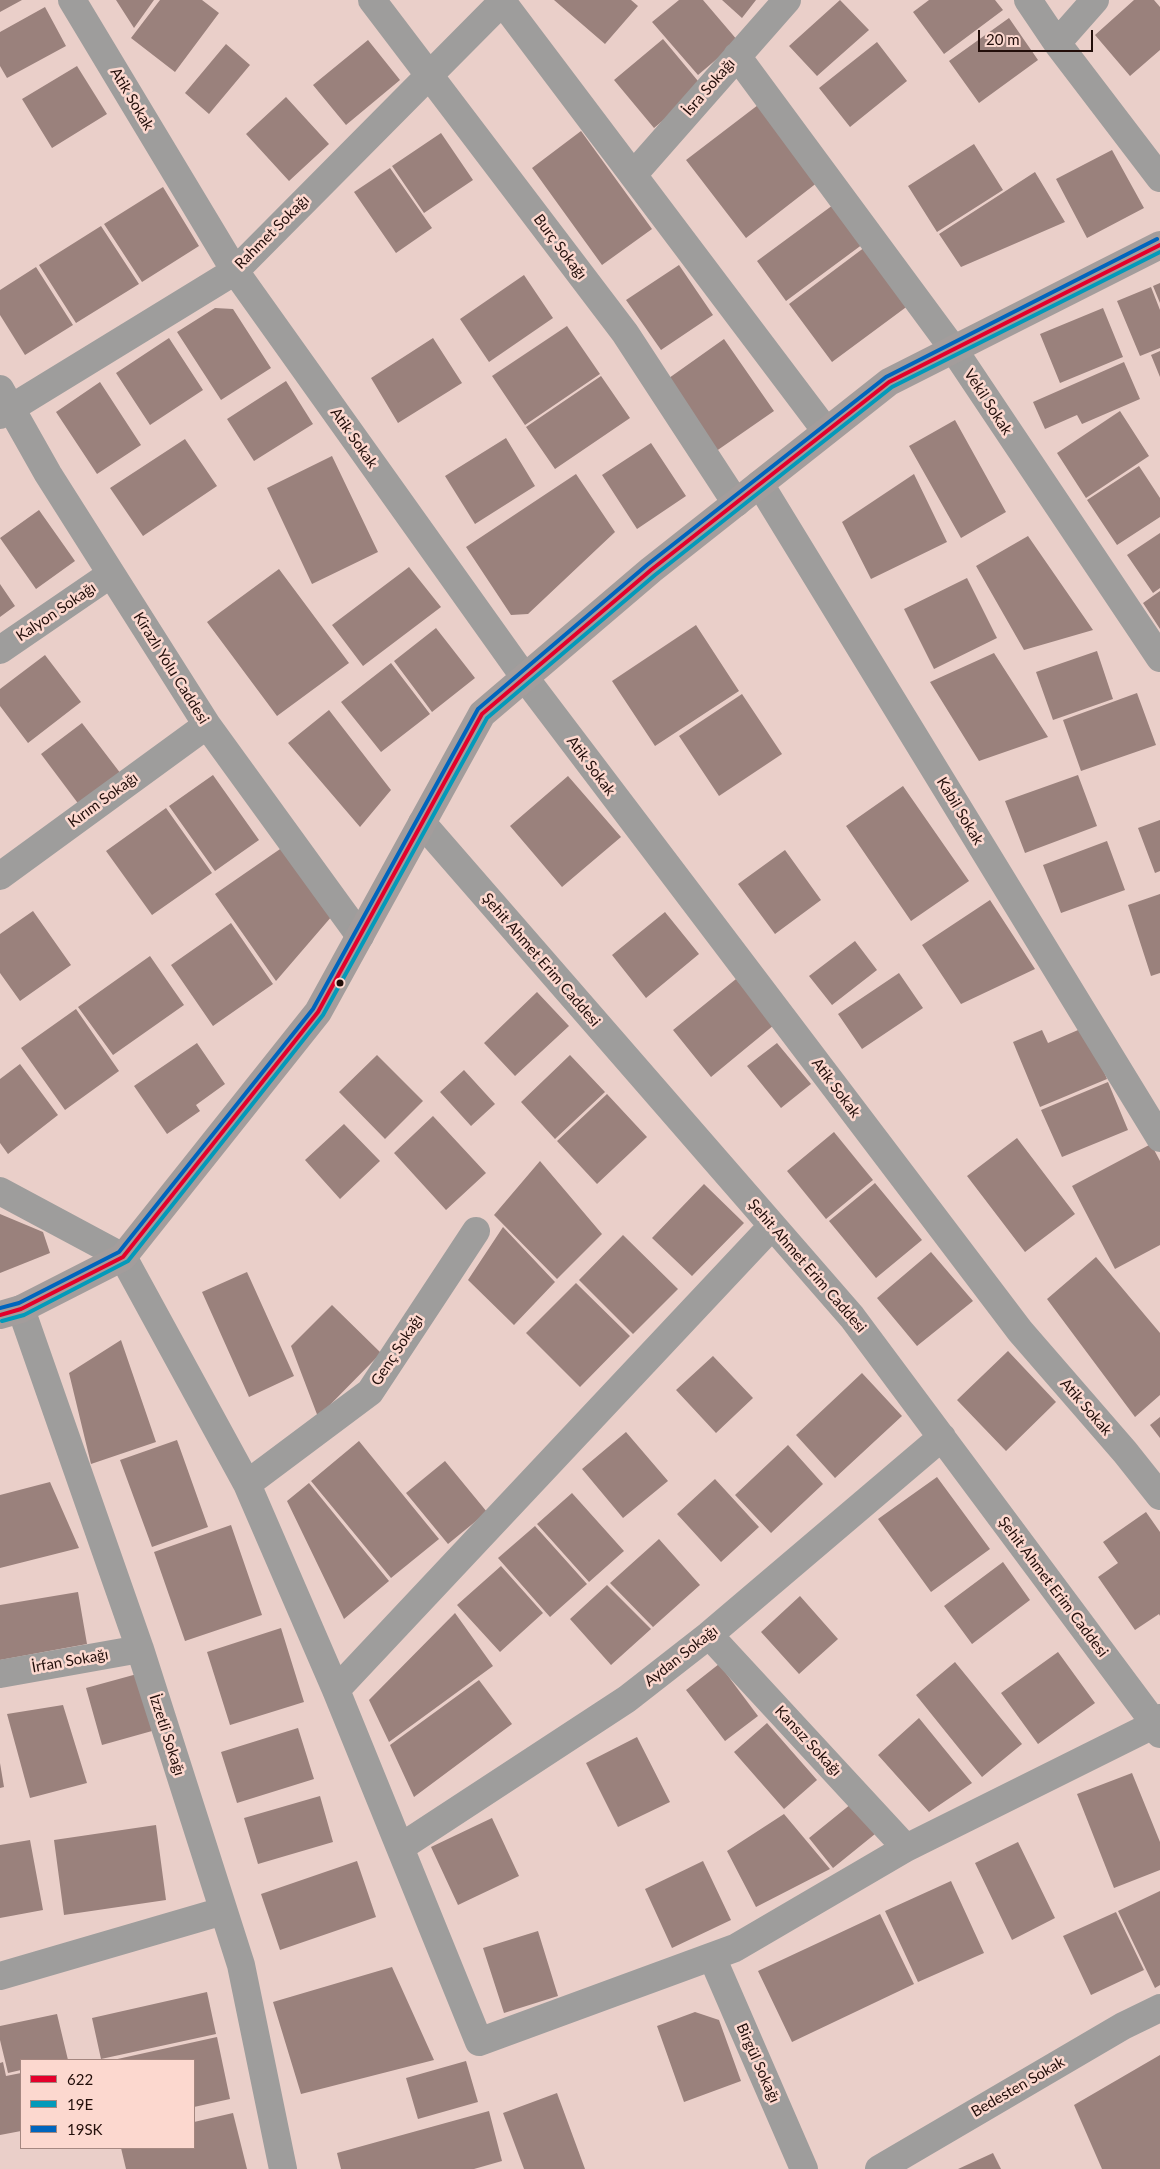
<!DOCTYPE html>
<html>
<head>
<meta charset="utf-8">
<style>
	body { margin:0 }
	#map { position:relative; width:1160px; height:2169px; overflow:hidden; background:#eacfc9; font-family:Lato,sans-serif }
	canvas { display:block }
	.legend { position:absolute; left:20px; top:2059px; width:175px; height:90px; box-sizing:border-box; background:#fcd8cf; border:1px solid #a58780; margin:0; padding:6px 9px; list-style:none; font-size:15px; color:#220e0a }
	.legend li { display:flex; align-items:center; gap:10px; height:25px }
	.legend b { width:25px; border:1px solid #a58780 }
	.scale { position:absolute; left:978px; top:30px; width:115px; height:22px; box-sizing:border-box; border:2px solid #220e0a; border-top:0; padding-left:6px; font-size:15px; line-height:18px; white-space:nowrap; color:#220e0a; -webkit-text-stroke:4px #fcd8cf; paint-order:stroke }
</style>
</head>
<body>
<div id="map">
<canvas width="1160" height="2169"></canvas>
<ul class="legend">
<li><b style="height:6px;background:#e4002b"></b>622</li>
<li><b style="height:6px;background:#039aba"></b>19E</li>
<li><b style="height:6px;background:#0065bd"></b>19SK</li>
</ul>
<div class="scale">20 m</div>
</div>
<script>
const c = document.querySelector('canvas').getContext('2d');
c.lineJoin = 'round';
function fill(path, color) { c.fillStyle = color; c.fill(path, 'evenodd'); }
function strokePath(path, color, width, dash) { c.strokeStyle = color; c.lineWidth = width; c.lineCap = dash ? 'butt' : 'round'; c.setLineDash(dash || []); c.stroke(path); }
function label(font, color, halo, rows, align = 'center') {
  c.font = font + ' Lato,sans-serif'; c.lineWidth = 5; c.setLineDash([]); c.textBaseline = 'middle'; c.strokeStyle = halo; c.fillStyle = color; for (const [text, x, y, turn = 0] of rows) {
    c.save(); c.translate(x, y); c.rotate((+turn || 0) * Math.PI / 180); c.textAlign = isNaN(turn) ? turn : align; if (halo) c.strokeText(text, 0, 0); c.fillText(text, 0, 0); c.restore();
  }
}
const building = new Path2D(`
	M 0,0 L 22,0 L 0,12 Z
	M 116,0 L 154,0 L 134,28 Z
	M 160,0 L 202,0 L 219,13 L 175,72 L 131,38 Z
	M 554,0 L 631,0 L 638,6 L 605,44 Z
	M 679,0 L 703,0 L 738,41 L 698,75 L 652,22 Z
	M 722,0 L 756,0 L 742,18 Z
	M 840,0 L 869,30 L 817,76 L 789,46 Z
	M 929,0 L 995,0 L 1003,10 L 944,54 L 913,12 Z
	M 1134,0 L 1154,0 L 1160,7 L 1160,50 L 1130,76 L 1095,35 Z
	M 45,7 L 66,46 L 7,78 L 0,66 L 0,32 Z
	M 1009,18 L 1038,60 L 979,103 L 949,61 Z
	M 663,39 L 703,87 L 654,128 L 614,80 Z
	M 368,40 L 400,80 L 346,125 L 313,85 Z
	M 877,42 L 907,81 L 850,127 L 819,88 Z
	M 226,44 L 250,65 L 209,114 L 185,93 Z
	M 77,66 L 107,114 L 52,148 L 22,99 Z
	M 286,97 L 329,144 L 289,181 L 246,134 Z
	M 758,105 L 818,182 L 746,238 L 686,160 Z
	M 581,131 L 652,229 L 602,265 L 532,168 Z
	M 441,133 L 473,180 L 424,213 L 392,166 Z
	M 974,144 L 1003,190 L 937,232 L 908,186 Z
	M 1112,150 L 1144,208 L 1087,238 L 1056,179 Z
	M 390,168 L 432,228 L 396,253 L 354,192 Z
	M 1035,172 L 1065,222 L 961,267 L 939,234 Z
	M 163,187 L 199,246 L 142,282 L 104,224 Z
	M 833,205 L 863,244 L 786,301 L 757,261 Z
	M 101,226 L 139,284 L 76,323 L 39,265 Z
	M 865,247 L 909,305 L 832,362 L 789,304 Z
	M 679,265 L 713,315 L 661,350 L 626,300 Z
	M 36,267 L 73,325 L 25,355 L 0,315 L 0,290 Z
	M 524,275 L 553,318 L 489,362 L 460,319 Z
	M 1160,283 L 1160,303 L 1153,286 Z
	M 1151,287 L 1160,310 L 1160,348 L 1140,356 L 1117,301 Z
	M 215,308 L 233,309 L 271,368 L 221,400 L 177,332 Z
	M 1103,308 L 1123,357 L 1060,383 L 1040,334 Z
	M 567,326 L 600,374 L 525,425 L 492,376 Z
	M 169,338 L 203,390 L 150,425 L 116,373 Z
	M 433,338 L 462,383 L 398,423 L 371,378 Z
	M 724,339 L 774,411 L 712,454 L 662,383 Z
	M 1160,351 L 1160,377 L 1151,355 Z
	M 1124,362 L 1140,399 L 1082,424 L 1077,415 L 1045,429 L 1033,402 Z
	M 601,376 L 630,418 L 555,469 L 526,427 Z
	M 286,381 L 313,424 L 254,461 L 227,419 Z
	M 100,382 L 141,445 L 97,474 L 56,412 Z
	M 1120,411 L 1149,456 L 1086,498 L 1057,453 Z
	M 955,420 L 1006,512 L 961,538 L 909,446 Z
	M 506,438 L 535,486 L 475,524 L 445,476 Z
	M 185,439 L 217,486 L 143,536 L 110,488 Z
	M 651,443 L 686,496 L 637,529 L 602,475 Z
	M 332,456 L 378,552 L 312,584 L 267,488 Z
	M 1139,466 L 1160,498 L 1160,517 L 1117,545 L 1087,500 Z
	M 576,474 L 615,532 L 528,614 L 511,615 L 466,547 Z
	M 914,474 L 947,542 L 871,579 L 842,522 Z
	M 39,510 L 75,561 L 36,589 L 0,538 Z
	M 1160,533 L 1160,588 L 1153,593 L 1127,555 Z
	M 1028,536 L 1093,630 L 1024,650 L 976,566 Z
	M 409,567 L 441,607 L 363,666 L 332,625 Z
	M 279,569 L 349,663 L 277,716 L 207,622 Z
	M 967,578 L 997,638 L 934,669 L 904,609 Z
	M 0,584 L 15,606 L 0,617 Z
	M 1160,591 L 1160,629 L 1143,603 Z
	M 696,625 L 739,691 L 655,746 L 612,681 Z
	M 436,628 L 475,678 L 432,712 L 394,661 Z
	M 1097,651 L 1113,699 L 1053,720 L 1036,672 Z
	M 994,653 L 1048,737 L 979,761 L 930,682 Z
	M 45,655 L 81,702 L 28,743 L 0,706 L 0,689 Z
	M 391,663 L 430,714 L 381,752 L 341,702 Z
	M 1137,693 L 1156,745 L 1081,771 L 1063,720 Z
	M 742,694 L 782,754 L 719,796 L 679,736 Z
	M 329,710 L 391,790 L 360,827 L 288,743 Z
	M 82,723 L 121,774 L 80,806 L 41,754 Z
	M 213,775 L 259,840 L 215,871 L 169,806 Z
	M 1078,775 L 1097,826 L 1025,853 L 1005,801 Z
	M 568,776 L 621,837 L 562,887 L 510,826 Z
	M 903,786 L 969,881 L 911,921 L 846,826 Z
	M 166,808 L 212,873 L 152,915 L 106,851 Z
	M 1160,820 L 1160,871 L 1155,873 L 1138,828 Z
	M 1107,841 L 1125,890 L 1061,913 L 1043,865 Z
	M 283,847 L 332,916 L 276,981 L 215,894 Z
	M 785,850 L 821,900 L 775,934 L 738,884 Z
	M 1160,894 L 1160,973 L 1151,976 L 1128,905 Z
	M 990,900 L 1035,969 L 961,1004 L 922,945 Z
	M 33,911 L 71,965 L 20,1001 L 0,973 L 0,934 Z
	M 665,912 L 699,954 L 646,998 L 612,955 Z
	M 231,923 L 273,984 L 213,1026 L 171,965 Z
	M 855,941 L 877,970 L 832,1005 L 809,976 Z
	M 150,956 L 184,1005 L 113,1055 L 78,1007 Z
	M 899,973 L 923,1008 L 862,1049 L 838,1014 Z
	M 736,979 L 774,1025 L 711,1077 L 673,1030 Z
	M 537,992 L 569,1026 L 515,1076 L 484,1043 Z
	M 76,1009 L 119,1071 L 65,1110 L 21,1048 Z
	M 1085,1027 L 1107,1079 L 1040,1107 L 1013,1042 L 1042,1030 L 1048,1043 Z
	M 197,1043 L 225,1084 L 196,1105 L 200,1111 L 167,1134 L 134,1086 Z
	M 777,1043 L 811,1084 L 781,1108 L 747,1066 Z
	M 377,1055 L 423,1101 L 385,1139 L 339,1092 Z
	M 570,1055 L 605,1092 L 555,1139 L 521,1102 Z
	M 20,1064 L 58,1115 L 8,1154 L 0,1143 L 0,1079 Z
	M 464,1070 L 495,1104 L 471,1126 L 440,1092 Z
	M 1108,1082 L 1128,1130 L 1062,1157 L 1041,1110 Z
	M 607,1094 L 647,1137 L 597,1184 L 557,1141 Z
	M 433,1116 L 486,1173 L 446,1210 L 394,1153 Z
	M 344,1124 L 380,1161 L 340,1199 L 305,1160 Z
	M 834,1132 L 873,1180 L 826,1219 L 787,1171 Z
	M 1017,1138 L 1075,1214 L 1025,1252 L 967,1176 Z
	M 1151,1144 L 1160,1161 L 1160,1245 L 1115,1269 L 1072,1186 Z
	M 540,1161 L 602,1234 L 557,1279 L 494,1215 Z
	M 875,1183 L 922,1240 L 876,1278 L 829,1221 Z
	M 704,1184 L 744,1223 L 692,1276 L 652,1238 Z
	M 0,1214 L 43,1232 L 50,1253 L 0,1273 Z
	M 503,1227 L 555,1282 L 514,1325 L 468,1280 Z
	M 623,1235 L 678,1289 L 633,1334 L 579,1280 Z
	M 931,1252 L 973,1301 L 917,1346 L 877,1298 Z
	M 1096,1257 L 1160,1333 L 1160,1395 L 1135,1417 L 1047,1299 Z
	M 247,1272 L 294,1376 L 249,1397 L 202,1292 Z
	M 576,1283 L 630,1336 L 580,1387 L 526,1333 Z
	M 332,1305 L 381,1353 L 318,1417 L 291,1346 Z
	M 121,1340 L 156,1442 L 91,1464 L 69,1373 Z
	M 1008,1351 L 1056,1402 L 1006,1451 L 957,1400 Z
	M 713,1356 L 753,1398 L 716,1433 L 676,1390 Z
	M 862,1373 L 902,1416 L 835,1478 L 796,1435 Z
	M 1160,1417 L 1160,1438 L 1150,1425 Z
	M 626,1432 L 668,1481 L 623,1518 L 582,1469 Z
	M 177,1440 L 208,1527 L 152,1547 L 120,1460 Z
	M 359,1441 L 439,1539 L 391,1578 L 311,1481 Z
	M 788,1445 L 823,1484 L 771,1533 L 735,1495 Z
	M 445,1461 L 487,1512 L 448,1544 L 406,1493 Z
	M 937,1477 L 990,1549 L 931,1592 L 878,1519 Z
	M 715,1479 L 759,1527 L 721,1562 L 677,1514 Z
	M 50,1482 L 79,1548 L 0,1568 L 0,1495 Z
	M 309,1483 L 389,1581 L 344,1619 L 287,1501 Z
	M 572,1493 L 624,1551 L 589,1582 L 537,1524 Z
	M 1146,1512 L 1160,1532 L 1160,1616 L 1159,1614 L 1135,1630 L 1098,1577 L 1118,1563 L 1103,1542 Z
	M 231,1525 L 262,1615 L 185,1641 L 154,1552 Z
	M 535,1526 L 587,1584 L 550,1617 L 498,1558 Z
	M 659,1539 L 700,1585 L 653,1627 L 610,1583 Z
	M 1003,1562 L 1030,1600 L 972,1644 L 944,1606 Z
	M 501,1566 L 543,1613 L 500,1652 L 457,1605 Z
	M 607,1585 L 651,1629 L 611,1665 L 570,1619 Z
	M 78,1592 L 87,1644 L 0,1660 L 0,1605 Z
	M 800,1596 L 838,1639 L 799,1674 L 761,1632 Z
	M 455,1613 L 493,1666 L 389,1742 L 369,1700 Z
	M 281,1628 L 304,1702 L 230,1725 L 207,1652 Z
	M 1058,1652 L 1095,1703 L 1038,1744 L 1001,1693 Z
	M 955,1662 L 1022,1744 L 982,1777 L 916,1695 Z
	M 719,1664 L 758,1716 L 725,1741 L 686,1690 Z
	M 137,1674 L 152,1731 L 102,1745 L 86,1688 Z
	M 479,1680 L 512,1724 L 414,1797 L 390,1745 Z
	M 63,1705 L 87,1783 L 30,1798 L 7,1714 Z
	M 919,1718 L 972,1783 L 929,1812 L 878,1755 Z
	M 767,1723 L 817,1780 L 784,1809 L 734,1752 Z
	M 298,1728 L 314,1779 L 237,1803 L 221,1752 Z
	M 637,1737 L 670,1802 L 618,1827 L 586,1763 Z
	M 0,1763 L 4,1787 L 0,1788 Z
	M 1132,1773 L 1160,1842 L 1160,1870 L 1114,1888 L 1077,1794 Z
	M 320,1796 L 333,1842 L 258,1864 L 244,1818 Z
	M 851,1804 L 875,1834 L 833,1868 L 809,1838 Z
	M 784,1814 L 830,1869 L 756,1907 L 727,1851 Z
	M 492,1818 L 519,1876 L 458,1905 L 431,1847 Z
	M 156,1825 L 166,1900 L 64,1915 L 54,1840 Z
	M 30,1840 L 43,1910 L 0,1918 L 0,1845 Z
	M 1018,1842 L 1055,1918 L 1012,1940 L 975,1863 Z
	M 357,1861 L 376,1917 L 280,1950 L 261,1894 Z
	M 703,1861 L 731,1920 L 672,1948 L 645,1889 Z
	M 951,1881 L 984,1953 L 918,1982 L 885,1911 Z
	M 1160,1891 L 1160,1985 L 1155,1988 L 1118,1911 Z
	M 1116,1912 L 1144,1970 L 1091,1995 L 1063,1936 Z
	M 880,1914 L 914,1984 L 792,2042 L 758,1971 Z
	M 538,1931 L 558,1996 L 504,2013 L 483,1948 Z
	M 392,1967 L 434,2060 L 301,2094 L 273,2002 Z
	M 207,1992 L 216,2034 L 101,2059 L 92,2018 Z
	M 695,2012 L 719,2020 L 741,2081 L 684,2102 L 657,2026 Z
	M 57,2014 L 68,2060 L 21,2060 L 21,2070 L 8,2073 L 0,2040 L 0,2026 Z
	M 217,2037 L 230,2099 L 194,2107 L 194,2060 L 113,2060 Z
	M 1160,2055 L 1160,2169 L 1102,2169 L 1074,2105 Z
	M 466,2061 L 478,2102 L 418,2119 L 406,2078 Z
	M 3,2062 L 6,2076 L 21,2073 L 21,2131 L 0,2135 L 0,2063 Z
	M 557,2093 L 585,2169 L 524,2169 L 503,2113 Z
	M 489,2111 L 502,2161 L 474,2169 L 341,2169 L 337,2153 Z
	M 233,2113 L 247,2169 L 126,2169 L 121,2148 L 194,2148 L 194,2122 Z
	M 993,2153 L 1001,2169 L 958,2169 Z`);
const minor = new Path2D(`
	M 72,0 L 235,271 L 525,678 L 1020,1331 L 1125,1452 L 1160,1496
	M 372,0 L 625,333 L 736,503
	M 501,0 L 826,431
	M 1028,0 L 1057,43 L 1160,178
	M 1057,43 L 1095,0
	M 737,56 L 954,350 L 1160,658
	M 633,175 L 787,0
	M 0,389 L 48,474 L 207,725 L 360,936
	M 0,415 L 235,271 L 504,0
	M 760,484 L 1160,1138
	M 0,650 L 111,574
	M 422,823 L 852,1317 L 1155,1724 L 1160,1734
	M 0,876 L 207,725
	M 0,1191 L 123,1257 L 247,1484 L 336,1690 L 479,2042 L 735,1948 L 906,1848 L 1155,1724 L 1160,1718
	M 21,1309 L 140,1649 L 241,1965 L 283,2169
	M 247,1484 L 370,1392 L 476,1231
	M 709,1635 L 906,1848
	M 0,1674 L 140,1649
	M 336,1690 L 772,1226
	M 401,1847 L 627,1699 L 709,1635 L 942,1437
	M 712,1957 L 804,2169
	M 0,1976 L 223,1911
	M 879,2169 L 1123,2026 L 1160,2008`);
const major = new Path2D(`
	M 0,1315 L 21,1309 L 123,1257 L 318,1012 L 482,714 L 651,570 L 889,382 L 1160,245`);
const bus1 = new Path2D(`
	M 0,1315 L 21,1309 L 123,1257 L 318,1012 L 482,714 L 651,570 L 889,382 L 1160,245`);
const bus2 = new Path2D(`
	M 2,1321 L 24,1315 L 128,1261 L 323,1015 L 487,718 L 655,575 L 892,387 L 1160,252`);
const bus3 = new Path2D(`
	M 0,1308 L 19,1303 L 119,1252 L 313,1009 L 478,709 L 647,565 L 886,377 L 1157,239`);
const markers = [
	[340,983,4.5,"#220e0a"]
];
const streetNames = [
	["İsra Sokağı",709,87,-49],
	["Atik Sokak",132,99,59],
	["Rahmet Sokağı",272,232,-45],
	["Burç Sokağı",560,247,53],
	["Vekil Sokak",988,402,57],
	["Atik Sokak",354,438,55],
	["Kalyon Sokağı",56,612,-34],
	["Kirazlı Yolu Caddesi",171,668,58],
	["Atik Sokak",591,766,53],
	["Kırım Sokağı",103,800,-36],
	["Kabil Sokak",960,811,59],
	["Şehit Ahmet Erim Caddesi",541,960,49],
	["Atik Sokak",836,1088,53],
	["Şehit Ahmet Erim Caddesi",807,1266,49],
	["Genç Sokağı",397,1350,-57],
	["Atik Sokak",1086,1407,49],
	["Şehit Ahmet Erim Caddesi",1053,1587,53],
	["Aydan Sokağı",681,1656,-38],
	["İrfan Sokağı",70,1661,-10],
	["İzzetli Sokağı",167,1735,72],
	["Kansız Sokağı",808,1741,47],
	["Birgül Sokağı",758,2063,66],
	["Bedesten Sokak",1018,2087,-30]
];
fill(building, '#9a817c');
strokePath(minor, '#9e9d9c', 28);
strokePath(major, '#a39d9c', 28);
strokePath(bus1, '#e4002b', 4);
strokePath(bus2, '#039aba', 4);
strokePath(bus3, '#0065bd', 4);
for (const [x, y, r, color] of markers) { const dot = new Path2D(); dot.arc(x, y, r, 0, 2 * Math.PI); c.fillStyle = color; c.fill(dot); strokePath(dot, '#fcd8cf', 2); }
label('15px', '#220e0a', '#fcd8cf', streetNames);
</script>
</body>
</html>
